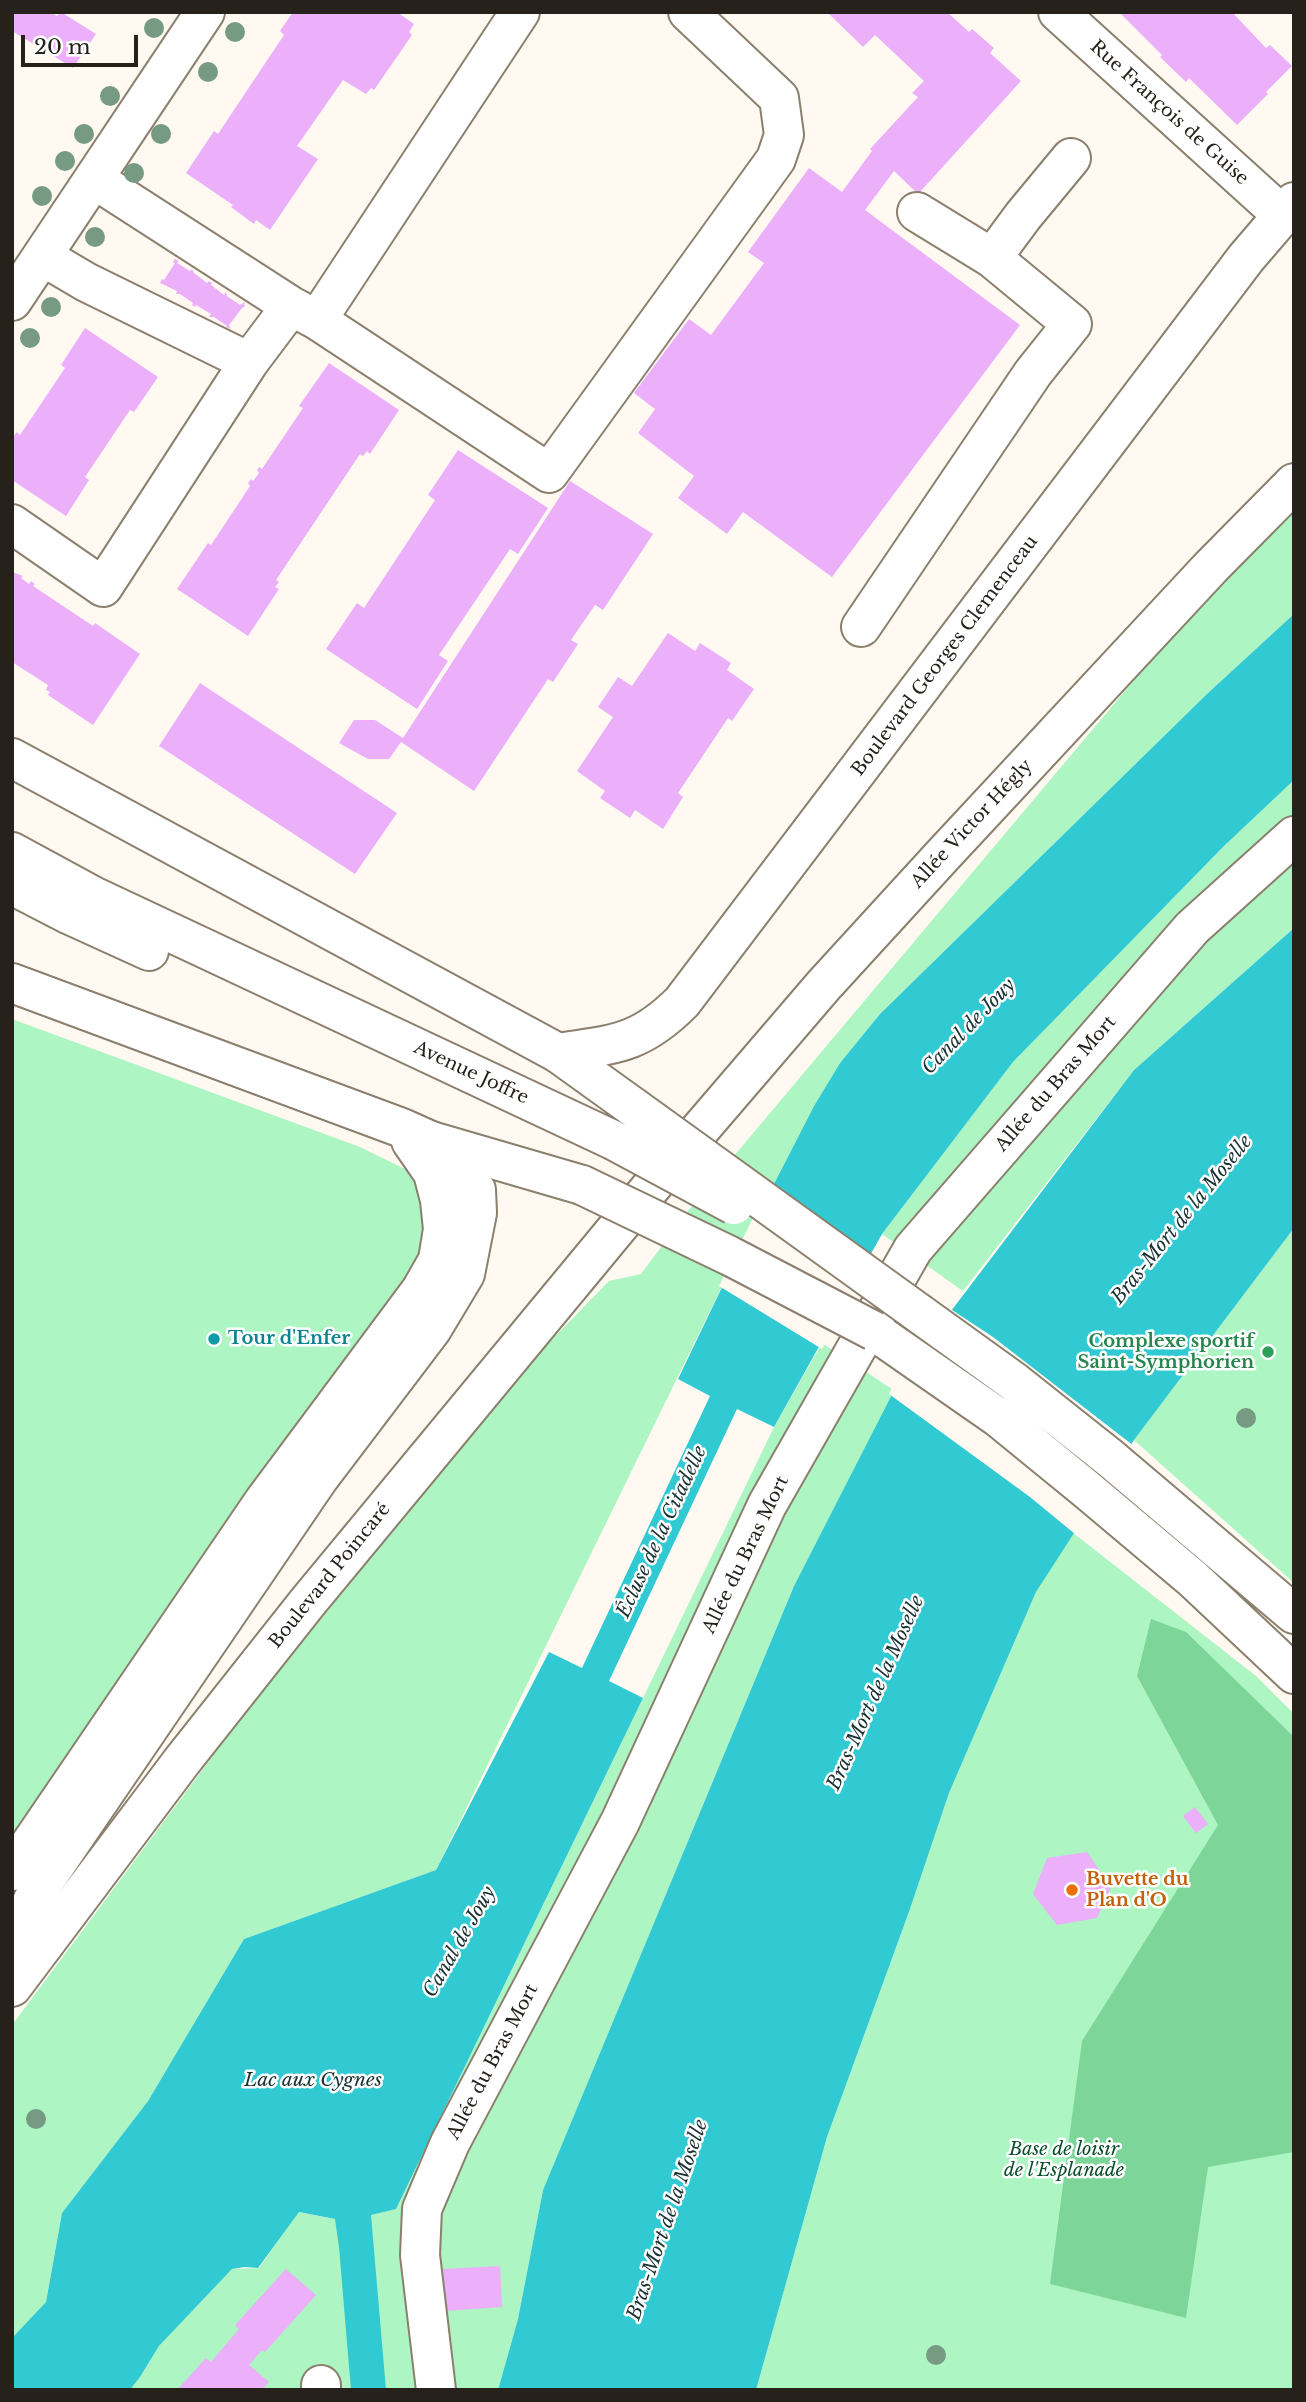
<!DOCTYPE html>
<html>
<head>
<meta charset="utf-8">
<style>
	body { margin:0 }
	#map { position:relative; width:1306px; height:2402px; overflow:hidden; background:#fff9f1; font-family:"Libre Baskerville",serif }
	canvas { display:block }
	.frame { position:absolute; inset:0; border:14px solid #26211a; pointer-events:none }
	.scale { position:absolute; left:21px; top:35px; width:117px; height:32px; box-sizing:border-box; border:4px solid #26211a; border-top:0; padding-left:9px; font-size:21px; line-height:24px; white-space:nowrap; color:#26211a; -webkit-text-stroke:5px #fff; paint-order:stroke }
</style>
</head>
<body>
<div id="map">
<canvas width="1306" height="2402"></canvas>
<div class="frame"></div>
<div class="scale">20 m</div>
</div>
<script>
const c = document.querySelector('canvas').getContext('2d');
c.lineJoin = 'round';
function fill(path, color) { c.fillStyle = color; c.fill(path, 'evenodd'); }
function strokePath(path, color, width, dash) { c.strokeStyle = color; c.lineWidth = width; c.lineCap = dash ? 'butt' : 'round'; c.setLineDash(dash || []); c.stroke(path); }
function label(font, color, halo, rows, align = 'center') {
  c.font = font + ' "Libre Baskerville",serif'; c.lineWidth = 5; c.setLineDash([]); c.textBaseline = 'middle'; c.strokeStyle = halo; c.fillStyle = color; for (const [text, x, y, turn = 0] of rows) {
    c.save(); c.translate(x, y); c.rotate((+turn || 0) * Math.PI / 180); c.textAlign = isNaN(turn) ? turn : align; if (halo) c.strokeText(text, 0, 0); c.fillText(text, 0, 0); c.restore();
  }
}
const green = new Path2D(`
	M 1294,490 L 1294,614 L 1208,693 L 880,1014 L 840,1063 L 814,1106 L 737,1256 L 436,1870 L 244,1939 L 148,2101 L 62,2213 L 46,2302 L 12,2338 L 12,2025 L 388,1521 L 537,1355 L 609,1281 L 641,1274 L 691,1207 Z
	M 1294,780 L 1294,928 L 1134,1070 L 963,1291 L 882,1234 L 1013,1062 L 1223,847 Z
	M 12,1019 L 360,1147 L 405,1169 L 433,1197 L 453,1236 L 12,1944 Z
	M 1294,1228 L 1294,1583 L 1134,1440 Z
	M 822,1343 L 895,1391 L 794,1586 L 543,2190 L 518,2319 L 498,2390 L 130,2390 L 140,2377 L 159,2346 L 232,2269 L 259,2268 L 298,2212 L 334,2219 L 396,2209 L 774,1427 Z
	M 1072,1532 L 1256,1676 L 1294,1714 L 1294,2390 L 756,2390 L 827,2137 L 910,1909 L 949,1793 L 1036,1592 Z`);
const forest = new Path2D(`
	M 1151,1619 L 1186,1632 L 1294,1737 L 1294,2152 L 1208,2167 L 1186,2318 L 1050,2284 L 1082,2041 L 1218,1825 L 1137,1676 Z`);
const water = new Path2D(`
	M 1294,614 L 1294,780 L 1223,847 L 1013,1062 L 882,1234 L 774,1427 L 737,1409 L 609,1681 L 643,1698 L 396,2209 L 371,2215 L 386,2390 L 351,2390 L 339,2247 L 335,2219 L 299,2212 L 258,2268 L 245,2267 L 232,2269 L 159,2346 L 140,2377 L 130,2390 L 12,2390 L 12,2338 L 46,2302 L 62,2213 L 148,2101 L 244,1939 L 436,1870 L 549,1652 L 582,1668 L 710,1396 L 678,1379 L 737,1256 L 814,1106 L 840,1063 L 880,1014 L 1208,693 Z
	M 1294,928 L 1294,1228 L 1134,1440 L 1036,1592 L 949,1793 L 910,1909 L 827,2137 L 756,2390 L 498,2390 L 518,2319 L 543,2190 L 794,1586 L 901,1377 L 1134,1070 Z`);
const pier = new Path2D(`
	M 769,1186 L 873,1257 L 822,1349 L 719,1286 Z
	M 949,1308 L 993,1337 L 1134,1446 L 1075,1534 L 1030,1497 L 889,1394 L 898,1375 Z`);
const building = new Path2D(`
	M 12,12 L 51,12 L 57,16 L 61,12 L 96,34 L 73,68 L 12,31 Z
	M 293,12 L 397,12 L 414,24 L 409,32 L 412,35 L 374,90 L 371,88 L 366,94 L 343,80 L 297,146 L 318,159 L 270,230 L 256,220 L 254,224 L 231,207 L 233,205 L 186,173 L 214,131 L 218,134 L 284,35 L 280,31 Z
	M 827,12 L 947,12 L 969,32 L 972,29 L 994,48 L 990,53 L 1021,81 L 918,194 L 894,171 L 865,210 L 1020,325 L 832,577 L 743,512 L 727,534 L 678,498 L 694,476 L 638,433 L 655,409 L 634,393 L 689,319 L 711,335 L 764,263 L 748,252 L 809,168 L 842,192 L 872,151 L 870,149 L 918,97 L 912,93 L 924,81 L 875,35 L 863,47 Z
	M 1119,12 L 1232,12 L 1266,48 L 1270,45 L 1292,66 L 1266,92 L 1268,94 L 1237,125 L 1189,78 L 1186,82 L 1160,57 L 1162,55 Z
	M 175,259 L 179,261 L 177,263 L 190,271 L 192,269 L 194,273 L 207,283 L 209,281 L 212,283 L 211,285 L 224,295 L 226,292 L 227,296 L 240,305 L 245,302 L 244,305 L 245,306 L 242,308 L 229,325 L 231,329 L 226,327 L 227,326 L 214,317 L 209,317 L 211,314 L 196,305 L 195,307 L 192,305 L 193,303 L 180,294 L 176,294 L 177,291 L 160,283 L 162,279 L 164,280 L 175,263 L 173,262 Z
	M 85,328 L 158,377 L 134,412 L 130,410 L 85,477 L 89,480 L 66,516 L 12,480 L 12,438 L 17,432 L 20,435 L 65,368 L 61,365 Z
	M 329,363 L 399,410 L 370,454 L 367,451 L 363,456 L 360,454 L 276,580 L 279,582 L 275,587 L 279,589 L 248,636 L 177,589 L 208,543 L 211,545 L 250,486 L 248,483 L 251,479 L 253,481 L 259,473 L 257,470 L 259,467 L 262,469 L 303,408 L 299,406 Z
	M 458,450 L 548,508 L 518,554 L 510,549 L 439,655 L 448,661 L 417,709 L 326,649 L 357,603 L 364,608 L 435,500 L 428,495 Z
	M 570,481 L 653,534 L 603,610 L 595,605 L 571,640 L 578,644 L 553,682 L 548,679 L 474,791 L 401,742 L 389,759 L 368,759 L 339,743 L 354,720 L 375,720 L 403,738 Z
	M 12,572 L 23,576 L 21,578 L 29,584 L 31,581 L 35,584 L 33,586 L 93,626 L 95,623 L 140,654 L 93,725 L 48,695 L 50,692 L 46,690 L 48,685 L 12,662 Z
	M 668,633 L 695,651 L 700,643 L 731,663 L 727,670 L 754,689 L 732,721 L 728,718 L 678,793 L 683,797 L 663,829 L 635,810 L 630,818 L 600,798 L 605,791 L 577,771 L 613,717 L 598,707 L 618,677 L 632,686 Z
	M 200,683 L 397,813 L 355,874 L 159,746 Z
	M 1195,1807 L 1208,1824 L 1196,1833 L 1183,1816 Z
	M 1087,1852 L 1111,1887 L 1097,1918 L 1057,1925 L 1033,1894 L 1047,1858 Z
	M 500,2266 L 502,2307 L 445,2311 L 443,2269 Z
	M 286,2269 L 316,2295 L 265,2352 L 262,2350 L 249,2365 L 269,2382 L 262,2390 L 177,2390 L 206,2358 L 211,2362 L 239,2329 L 235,2325 Z`);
const minor = new Path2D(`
	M 1058,12 L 1281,214
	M 94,179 L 291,306 L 317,320 L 549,473 L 776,159 L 784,135 L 779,98 L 688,12
	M 42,256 L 86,282 L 249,362
	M 992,258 L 1023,216 L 1071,158
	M 12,301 L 205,12
	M 317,320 L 520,12
	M 12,524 L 103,587 L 249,362 L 291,306
	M 861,627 L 1033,373 L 1072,324 L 992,258 L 917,212
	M 12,758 L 558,1053 C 614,1044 639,1045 682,1002 L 1246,258 L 1294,202
	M 12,983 L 402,1128 L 431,1141 L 476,1190 L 477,1213 L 465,1274 L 432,1329 L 319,1478 L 37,1892 L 12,1942
	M 12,1871 L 264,1501 L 421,1290 L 438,1260 L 443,1229 L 440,1200 L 433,1173 L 411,1141
	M 321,2390 L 321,2385
	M 436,2390 L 420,2255 L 422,2209 L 450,2143 L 620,1822 L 767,1505 L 913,1249 L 1192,928 L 1294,836`);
const major = new Path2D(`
	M 12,1987 L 182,1761 L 307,1603 L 661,1175 L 824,985 L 943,855 L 1211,567 L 1294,483`);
const highway = new Path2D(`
	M 12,852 L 93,896 L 613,1140
	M 12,885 L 70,915 L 149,951
	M 558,1053 L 633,1107
	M 431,1141 L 582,1185
	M 920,1314 L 1013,1381 L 1110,1458 L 1294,1614
	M 874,1331 L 999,1418 L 1086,1489 L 1193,1579 L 1294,1674`);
const highwayBridge = new Path2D(`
	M 633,1107 L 920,1314
	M 613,1140 L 734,1205
	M 582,1185 L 730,1256 L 874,1331`);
const trees = [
	[154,28],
	[235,32],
	[208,72],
	[110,96],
	[84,134],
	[161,134],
	[65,161],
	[134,173],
	[42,196],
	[95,237],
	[51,307],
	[30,338],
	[1246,1418],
	[36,2119],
	[936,2355]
];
const markers = [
	[214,1339,7,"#0f9aa8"],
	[1268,1352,7,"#2e9e5b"],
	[1072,1890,7,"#e8710a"]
];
const streetNames = [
	["Rue François de Guise",1169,113,42],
	["Boulevard Georges Clemenceau",945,656,-53],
	["Allée Victor Hégly",972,824,-47],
	["Avenue Joffre",471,1073,25],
	["Allée du Bras Mort",1056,1084,-49],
	["Allée du Bras Mort",746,1555,-64],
	["Boulevard Poincaré",330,1576,-51],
	["Allée du Bras Mort",493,2062,-62]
];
const cultureNames = [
	["Tour d'Enfer",228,1339]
];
const leisureNames = [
	["Complexe sportif",1254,1342],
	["Saint-Symphorien",1254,1363]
];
const foodNames = [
	["Buvette du",1086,1880],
	["Plan d'O",1086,1901]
];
const parkNames = [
	["Base de loisir",1064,2150],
	["de l'Esplanade",1064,2171]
];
const waterNames = [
	["Canal de Jouy",969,1027,-46],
	["Bras-Mort de la Moselle",1182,1220,-51],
	["Écluse de la Citadelle",662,1532,-65],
	["Bras-Mort de la Moselle",876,1693,-66],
	["Canal de Jouy",460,1942,-60],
	["Lac aux Cygnes",313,2081],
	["Bras-Mort de la Moselle",668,2220,-71]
];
fill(green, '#adf5c3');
fill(forest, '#7dd59a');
fill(water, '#31c9d2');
fill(pier, '#fff9f1');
fill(building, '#ecaffa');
strokePath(minor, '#8b7f6d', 42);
strokePath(major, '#8b7f6d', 42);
strokePath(highway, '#8b7f6d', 42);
strokePath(minor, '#fff', 38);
strokePath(major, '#fff', 38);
strokePath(highway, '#fff', 38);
strokePath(highwayBridge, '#8b7f6d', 42, []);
strokePath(highwayBridge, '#fff', 38);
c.fillStyle = '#779a83';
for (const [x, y] of trees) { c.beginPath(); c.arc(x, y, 10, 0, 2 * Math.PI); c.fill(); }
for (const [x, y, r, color] of markers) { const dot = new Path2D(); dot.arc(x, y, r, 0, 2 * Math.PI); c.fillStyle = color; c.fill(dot); strokePath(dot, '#fff', 2.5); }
label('18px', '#26211a', '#fff', streetNames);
label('bold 18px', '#0d838f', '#fff', cultureNames, 'left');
label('bold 18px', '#27864d', '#fff', leisureNames, 'right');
label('bold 18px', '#c56008', '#fff', foodNames, 'left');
label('italic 18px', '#074d29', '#fff', parkNames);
label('italic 19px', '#193132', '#fff', waterNames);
</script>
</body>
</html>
